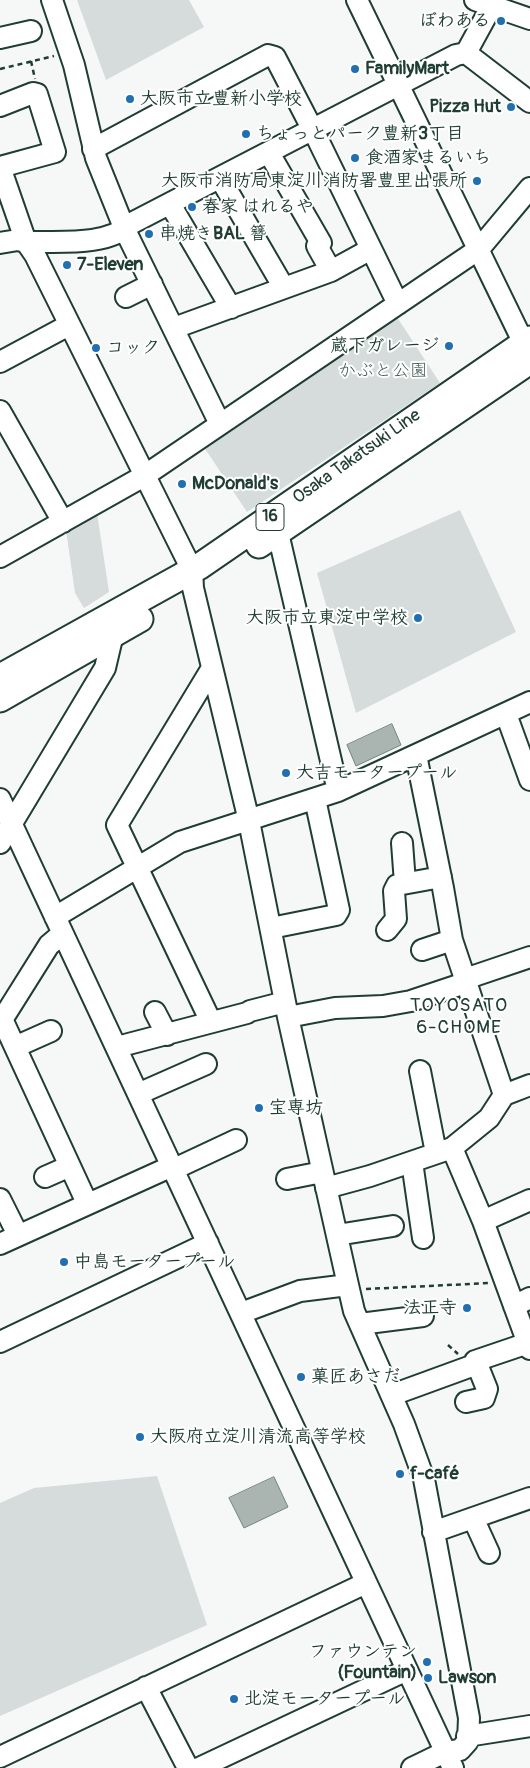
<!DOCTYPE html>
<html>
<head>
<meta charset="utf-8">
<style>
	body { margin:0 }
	canvas { display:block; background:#f6f7f7 }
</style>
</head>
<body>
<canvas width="530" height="1768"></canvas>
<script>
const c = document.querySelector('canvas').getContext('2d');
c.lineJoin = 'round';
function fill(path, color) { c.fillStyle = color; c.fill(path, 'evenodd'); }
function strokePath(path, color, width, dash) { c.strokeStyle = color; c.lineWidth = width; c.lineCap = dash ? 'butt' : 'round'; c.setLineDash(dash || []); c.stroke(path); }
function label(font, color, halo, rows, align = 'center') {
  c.font = font + ' Pangolin,"Klee One",sans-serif'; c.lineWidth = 4; c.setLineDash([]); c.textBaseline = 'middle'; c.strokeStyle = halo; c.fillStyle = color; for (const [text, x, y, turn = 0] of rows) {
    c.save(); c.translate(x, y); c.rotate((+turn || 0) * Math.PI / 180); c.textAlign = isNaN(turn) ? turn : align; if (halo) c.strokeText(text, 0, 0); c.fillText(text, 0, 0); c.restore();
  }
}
const green = new Path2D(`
	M 77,0 L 189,0 L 204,27 L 106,80 Z
	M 395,314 L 440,383 L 247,512 L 202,444 Z
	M 460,510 L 516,632 L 356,713 L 317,573 Z
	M 97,513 L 109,592 L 84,608 L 75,593 L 66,530 Z
	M 157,1476 L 207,1625 L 0,1716 L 0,1503 L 34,1488 Z`);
const water = new Path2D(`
	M 392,724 L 401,745 L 356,766 L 347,745 Z
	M 274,1477 L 288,1507 L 244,1528 L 229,1498 Z`);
const path = new Path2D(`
	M 31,61 L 35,79
	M 0,69 L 54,56
	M 366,1289 L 490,1283
	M 448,1345 L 458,1354`);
const minor = new Path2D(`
	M 52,0 L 74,65 L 96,158 L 125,230 L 220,424
	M 357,0 L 530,356
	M 475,0 L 530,19
	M 0,38 L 31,31
	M 466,53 L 530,102
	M 0,106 L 33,93 L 37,94 L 55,152 L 0,167
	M 93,149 L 268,55 L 275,57 L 319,142 L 398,304
	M 269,153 L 321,243 L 317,246 L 331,271
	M 0,167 L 26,242 L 35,255 L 192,570 L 193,588 L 249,821 L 288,1017 L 348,1285 L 354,1311 L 404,1424 L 424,1479 L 469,1718 L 468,1741 L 460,1750 L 445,1752 L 412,1768
	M 220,178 L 284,288
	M 170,204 L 231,308
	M 0,243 L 18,240 L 26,242 C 59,241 107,247 132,223 L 456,55 L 466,53 L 495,0
	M 126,297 L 152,284
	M 174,328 L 331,271 L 371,249
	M 0,362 L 69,325
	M 0,411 L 63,522
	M 278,533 L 338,791
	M 0,557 L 144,476 L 479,249 L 530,188
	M 506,714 L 530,780
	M 416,755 L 443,888 L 452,940 L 504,1095
	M 0,799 L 453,1768
	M 0,843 L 105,668 L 113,634
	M 402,843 L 405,883
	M 55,917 L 180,842 L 338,791 L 530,702
	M 271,928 L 336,915 L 339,910 L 315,799
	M 387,930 L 396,919 L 394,891 L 397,885 L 441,877
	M 422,950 L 452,940
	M 250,1011 L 285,1002
	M 155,1012 L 167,1035
	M 288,1017 L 335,1008 L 383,1006 L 411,1001 L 465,983 L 468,978 L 530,957
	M 2,1019 L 87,1203
	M 211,1022 L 117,825 L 212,668
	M 0,1023 L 49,945 L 62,934
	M 15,1047 L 51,1031
	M 117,1047 L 247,1013
	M 420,1071 L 436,1153
	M 138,1094 L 206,1064
	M 452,1148 L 483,1221 L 530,1349
	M 412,1162 L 423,1238
	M 172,1170 L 236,1140
	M 45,1177 L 70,1166
	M 287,1179 L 322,1172
	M 326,1188 L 370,1176 L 452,1148 L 489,1118 L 504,1095 L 530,1085
	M 0,1199 L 18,1235
	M 483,1221 L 530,1200
	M 337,1235 L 393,1226
	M 0,1244 L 170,1167
	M 514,1306 L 530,1298
	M 241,1313 L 300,1291 L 348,1285
	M 360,1324 L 423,1316
	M 0,1342 L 208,1243
	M 392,1395 L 477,1364 L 475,1361 L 528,1343
	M 466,1402 L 484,1398 L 487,1389 L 477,1364
	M 473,1518 L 489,1553
	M 433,1532 L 530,1498
	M 146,1687 L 188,1768
	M 467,1736 L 530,1726
	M 0,1757 L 366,1583
	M 199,1768 L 407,1670`);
const major = new Path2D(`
	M 259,545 L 530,361
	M 0,677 L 200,566 L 530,339
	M 0,699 L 140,619`);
const markers = [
	[501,21,5,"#1f6fb2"],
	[355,69,5,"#1f6fb2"],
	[130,99,5,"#1f6fb2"],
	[511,107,5,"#1f6fb2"],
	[246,134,5,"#1f6fb2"],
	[355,158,5,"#1f6fb2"],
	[477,181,5,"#1f6fb2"],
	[192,207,5,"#1f6fb2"],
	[149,234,5,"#1f6fb2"],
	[67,265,5,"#1f6fb2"],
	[449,346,5,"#1f6fb2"],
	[96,348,5,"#1f6fb2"],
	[182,484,5,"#1f6fb2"],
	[418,618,5,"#1f6fb2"],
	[286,773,5,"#1f6fb2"],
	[259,1108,5,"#1f6fb2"],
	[64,1262,5,"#1f6fb2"],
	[467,1308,5,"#1f6fb2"],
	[301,1377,5,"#1f6fb2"],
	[140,1437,5,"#1f6fb2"],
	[400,1474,5,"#1f6fb2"],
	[427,1662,5,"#1f6fb2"],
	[428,1678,5,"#1f6fb2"],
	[234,1699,5,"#1f6fb2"]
];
const shields = [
	[270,517,28]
];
const shieldNames = [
	["16",270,517]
];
const poiNames = [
	["ぼわある",491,21,"right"],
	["FamilyMart",365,69],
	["大阪市立豊新小学校",140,99],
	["Pizza Hut",501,107,"right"],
	["ちょっとパーク豊新3丁目",256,134],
	["食酒家まるいち",365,158],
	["大阪市消防局東淀川消防署豊里出張所",467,181,"right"],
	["春家 はれるや",202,207],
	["串焼きBAL 簪",159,234],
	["7-Eleven",77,265],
	["蔵下ガレージ",439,346,"right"],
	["コック",106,348],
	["McDonald's",192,484],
	["大阪市立東淀中学校",408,618,"right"],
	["大吉モータープール",296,773],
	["宝専坊",269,1108],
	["中島モータープール",74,1262],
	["法正寺",457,1308,"right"],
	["菓匠あさだ",311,1377],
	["大阪府立淀川清流高等学校",150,1437],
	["f-café",410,1474],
	["ファウンテン",417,1652,"right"],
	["(Fountain)",417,1673,"right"],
	["Lawson",438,1678],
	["北淀モータープール",244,1699]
];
const parkNames = [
	["かぶと公園",383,371]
];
const streetNames = [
	["Osaka Takatsuki Line",357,457,-35]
];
const neighbourhoodNames = [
	["TOYOSATO",459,1006],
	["6-CHOME",459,1028]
];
fill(green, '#d6dcdb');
fill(water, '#aab5b1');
strokePath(water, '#72857f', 1);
strokePath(minor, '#1f3d34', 24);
strokePath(major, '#1f3d34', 29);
strokePath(path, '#1f3d34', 2.5, [5, 4]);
strokePath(minor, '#fff', 20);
strokePath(major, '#fff', 25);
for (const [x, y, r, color] of markers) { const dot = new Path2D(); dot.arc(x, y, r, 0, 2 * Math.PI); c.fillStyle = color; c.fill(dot); strokePath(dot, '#fff', 2); }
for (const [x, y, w] of shields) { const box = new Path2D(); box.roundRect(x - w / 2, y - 13.5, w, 27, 4); c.fillStyle = '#fff'; c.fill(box); strokePath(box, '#1f3d34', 1); }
label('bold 16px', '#1f3d34', null, shieldNames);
label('bold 18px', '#1f3d34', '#fff', poiNames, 'left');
label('18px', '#445d55', '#fff', parkNames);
label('18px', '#1f3d34', '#fff', streetNames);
c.letterSpacing = '1px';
label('19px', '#1f3d34', '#fff', neighbourhoodNames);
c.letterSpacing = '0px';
</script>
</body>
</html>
